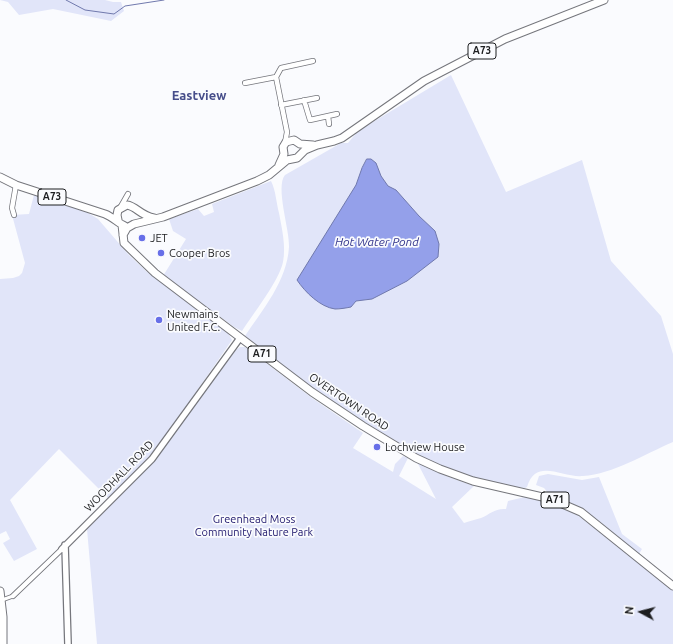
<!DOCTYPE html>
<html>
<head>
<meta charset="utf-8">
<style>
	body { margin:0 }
	#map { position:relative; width:673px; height:644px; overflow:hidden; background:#fafbfe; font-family:Ubuntu,sans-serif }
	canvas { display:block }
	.north { position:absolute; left:621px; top:592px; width:40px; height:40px; -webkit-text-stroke:3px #fafbfe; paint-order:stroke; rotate:277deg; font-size:11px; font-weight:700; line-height:16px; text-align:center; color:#1d1e20 }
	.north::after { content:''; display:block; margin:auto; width:14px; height:18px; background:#1d1e20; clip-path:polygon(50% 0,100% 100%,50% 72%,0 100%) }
</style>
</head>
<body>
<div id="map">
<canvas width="673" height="644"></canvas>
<div class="north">N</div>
</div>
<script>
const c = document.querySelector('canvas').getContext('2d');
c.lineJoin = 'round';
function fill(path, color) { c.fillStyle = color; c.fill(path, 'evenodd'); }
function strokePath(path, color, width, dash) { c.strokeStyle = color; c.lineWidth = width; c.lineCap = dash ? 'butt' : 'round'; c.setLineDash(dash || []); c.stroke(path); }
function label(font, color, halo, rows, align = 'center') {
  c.font = font + ' Ubuntu,sans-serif'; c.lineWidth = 3.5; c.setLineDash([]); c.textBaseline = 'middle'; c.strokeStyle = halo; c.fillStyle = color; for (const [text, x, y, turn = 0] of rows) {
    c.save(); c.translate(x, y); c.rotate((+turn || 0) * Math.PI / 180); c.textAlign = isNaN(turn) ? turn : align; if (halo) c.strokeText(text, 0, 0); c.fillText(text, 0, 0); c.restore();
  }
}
const green = new Path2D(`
	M 0,0 L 105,0 L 113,2 L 121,2 L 124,11 L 111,21 L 53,9 L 19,15 L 8,2 Z
	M 451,75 L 506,192 L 582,160 L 611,261 L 661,316 L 673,354 L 673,442 C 645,454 613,474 583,476 C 562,478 536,457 527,487 L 525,488 C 499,485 473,479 448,469 C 414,455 381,435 350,414 C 314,390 279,363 245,336 C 263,309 287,281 289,247 C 290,230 275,187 285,175 L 341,143 L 348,143 L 358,131 Z
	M 271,181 C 276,191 276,202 279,213 C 282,229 286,246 283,262 C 279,281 253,314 242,331 L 234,327 L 226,321 L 163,276 L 186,239 L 173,231 L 169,219 L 198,209 L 204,216 L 214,212 L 212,204 Z
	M 34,195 L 85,211 L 98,219 L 129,255 L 146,271 L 228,333 L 232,340 L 166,436 L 142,465 L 108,498 L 59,449 L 10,500 L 37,549 L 14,561 L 3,543 L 10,539 L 6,531 L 0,534 L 0,279 L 13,278 L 19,276 L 22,273 L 25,263 L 12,215 L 29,214 Z
	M 240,347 L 245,347 L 312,398 L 363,433 L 353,448 L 393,472 L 395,464 L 403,456 L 408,458 L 399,476 L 436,499 L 417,462 L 449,477 L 474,486 L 452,507 L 464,523 C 469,521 475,520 481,518 C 490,514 495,508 506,509 L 508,501 L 529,496 L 547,501 L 575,513 L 673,590 L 673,644 L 97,644 L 87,529 L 147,468 L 236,350 Z
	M 548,474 L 582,480 L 599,477 L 622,534 L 642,549 L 639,554 L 598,520 L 582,509 L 567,501 L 550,495 L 544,488 L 536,485 L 539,476 Z`);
const water = new Path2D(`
	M 367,159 L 371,159 L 376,163 L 381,176 L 388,186 L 396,190 L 419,216 L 435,231 L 439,244 L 438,257 L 407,281 L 372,299 L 356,301 L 351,307 C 346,308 340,309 335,309 C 320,307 305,292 297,280 L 356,185 L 362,168 Z`);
const stream = new Path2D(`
	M 66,0 L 85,10 L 114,14 L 125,6 L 164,0`);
const pedestrian = new Path2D(`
	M 2,600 L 13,596`);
const minor = new Path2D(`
	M 245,83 L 276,77
	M 304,100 L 310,120 L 337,114
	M 281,105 L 317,98
	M 328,116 L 329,124
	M 285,143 L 287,132 L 276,77 L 281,68 L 313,61
	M 120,208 L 128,194
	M 14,215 L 12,208 L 16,185
	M 13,596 L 62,549`);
const tertiary = new Path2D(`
	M 65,545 L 68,644
	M 62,549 L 152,459 L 240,338`);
const primary = new Path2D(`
	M 279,165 L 284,154 L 283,147 L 286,142 L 294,140 L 300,144 L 313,145
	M 0,177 L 16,185 L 105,214 C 113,217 119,224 125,226
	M 118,220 L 117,215 L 118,210 L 127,205 C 136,206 141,216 154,218
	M 122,225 L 124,243 L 155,273 L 312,392 L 363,426 L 416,458 L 440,469 L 473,481 L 551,499 L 581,512 L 673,586
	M 123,235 L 127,228 L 134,224 L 163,217 L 257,181 L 269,175 L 287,160 L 297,158 L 305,150 L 317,145 L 334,141 L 342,138 L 424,81 L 505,39 L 604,0
	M 0,591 L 3,617 L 3,644`);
const markers = [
	[142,238,4,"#676fe8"],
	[161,253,4,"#676fe8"],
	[159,320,4,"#676fe8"],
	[377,447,4,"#676fe8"]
];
const shields = [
	[482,51,28],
	[52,197,28],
	[262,354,28],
	[555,500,28]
];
const shieldNames = [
	["A73",482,51],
	["A73",52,197],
	["A71",262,354],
	["A71",555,500]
];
const poiNames = [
	["JET",150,238],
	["Cooper Bros",169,253],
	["Newmains",167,314],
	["United F.C.",167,327],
	["Lochview House",385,447]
];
const streetNames = [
	["OVERTOWN ROAD",349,402,34],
	["WOODHALL ROAD",119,476,-46]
];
const parkNames = [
	["Greenhead Moss",254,519],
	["Community Nature Park",254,532]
];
const waterNames = [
	["Hot Water Pond",377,242]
];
const quarterNames = [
	["Eastview",199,96]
];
fill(green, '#e1e5f9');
fill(water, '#94a0ea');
strokePath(water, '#7079ad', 1);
strokePath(stream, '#7079ad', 1);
strokePath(pedestrian, '#75767c', 5);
strokePath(minor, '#75767c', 6);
strokePath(tertiary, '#75767c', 8);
strokePath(primary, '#75767c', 9);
strokePath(pedestrian, '#fff', 3);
strokePath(minor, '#fff', 4.5);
strokePath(tertiary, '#fff', 5.5);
strokePath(primary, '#fff', 7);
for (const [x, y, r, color] of markers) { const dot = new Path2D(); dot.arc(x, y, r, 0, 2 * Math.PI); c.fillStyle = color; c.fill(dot); strokePath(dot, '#fafbfe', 1.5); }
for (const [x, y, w] of shields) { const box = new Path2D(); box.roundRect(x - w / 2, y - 8, w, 16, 3); c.fillStyle = '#fafbfe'; c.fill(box); strokePath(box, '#1d1e20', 1); }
label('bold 10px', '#1d1e20', null, shieldNames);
label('11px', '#1d1e20', '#fafbfe', poiNames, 'left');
label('11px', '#1d1e20', '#fafbfe', streetNames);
label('11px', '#1e176c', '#fafbfe', parkNames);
label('italic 12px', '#35378d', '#fafbfe', waterNames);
label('bold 13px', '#464d8a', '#fafbfe', quarterNames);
</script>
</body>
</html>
